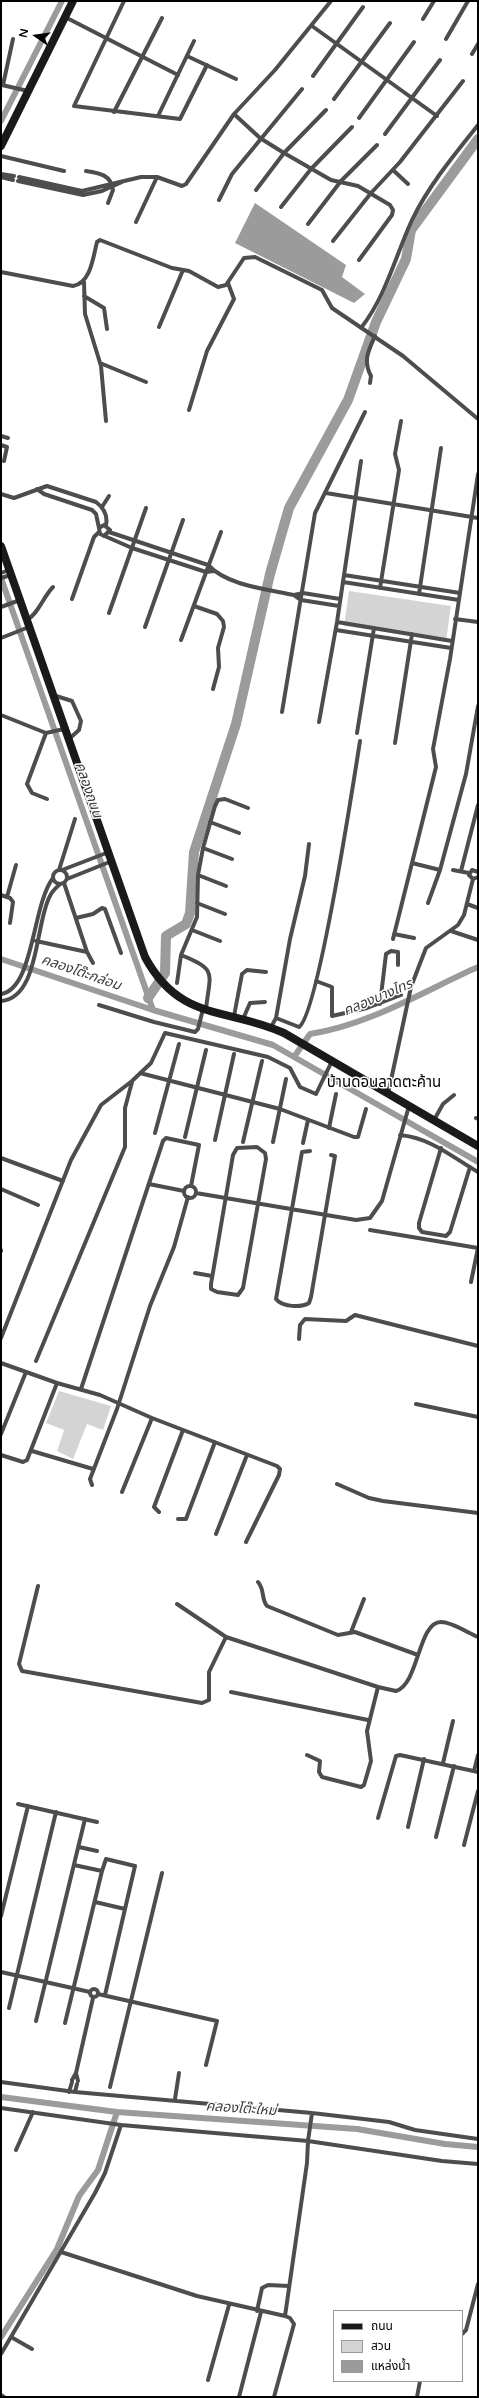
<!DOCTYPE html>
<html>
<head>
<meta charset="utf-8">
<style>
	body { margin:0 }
	#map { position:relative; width:479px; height:2398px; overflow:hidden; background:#fff; font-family:"Varela Round","Noto Sans Thai",sans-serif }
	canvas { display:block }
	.frame { position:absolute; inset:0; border:2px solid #000; pointer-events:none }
	.legend { position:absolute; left:333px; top:2310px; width:130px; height:72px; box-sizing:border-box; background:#fff; border:1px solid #999; margin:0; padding:5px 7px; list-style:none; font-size:12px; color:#000 }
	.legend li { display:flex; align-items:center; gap:8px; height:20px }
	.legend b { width:20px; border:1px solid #999 }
	.north { position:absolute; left:16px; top:16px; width:40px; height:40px; -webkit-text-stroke:3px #fff; paint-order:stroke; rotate:283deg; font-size:11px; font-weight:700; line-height:16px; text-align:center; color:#000 }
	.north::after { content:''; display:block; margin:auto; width:14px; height:18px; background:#000; clip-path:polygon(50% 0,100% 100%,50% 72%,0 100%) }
</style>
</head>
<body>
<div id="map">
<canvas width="479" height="2398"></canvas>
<div class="frame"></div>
<ul class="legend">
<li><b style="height:5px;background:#1a1a1a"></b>ถนน</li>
<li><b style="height:11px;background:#d4d4d4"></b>สวน</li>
<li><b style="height:11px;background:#9b9b9b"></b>แหล่งน้ำ</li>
</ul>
<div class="north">N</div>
</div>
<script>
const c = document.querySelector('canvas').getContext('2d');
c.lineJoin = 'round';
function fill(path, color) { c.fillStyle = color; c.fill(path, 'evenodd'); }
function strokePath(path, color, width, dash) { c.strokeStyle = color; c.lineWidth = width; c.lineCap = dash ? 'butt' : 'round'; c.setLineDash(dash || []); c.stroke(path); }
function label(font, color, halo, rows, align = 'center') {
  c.font = font + ' "Varela Round","Noto Sans Thai",sans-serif'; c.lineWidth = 3; c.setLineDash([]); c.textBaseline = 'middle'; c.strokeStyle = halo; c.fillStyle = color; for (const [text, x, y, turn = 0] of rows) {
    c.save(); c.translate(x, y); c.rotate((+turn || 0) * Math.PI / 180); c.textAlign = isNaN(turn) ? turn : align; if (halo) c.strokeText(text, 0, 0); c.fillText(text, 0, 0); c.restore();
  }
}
const green = new Path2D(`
	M 349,591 L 451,606 L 446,641 L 344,626 Z
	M 59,1391 L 111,1406 L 103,1430 L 87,1424 L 73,1459 L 57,1451 L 64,1430 L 46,1423 Z`);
const water = new Path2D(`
	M 255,203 L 346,265 L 342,277 L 365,294 L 354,303 L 235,243 Z`);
const canal = new Path2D(`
	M 1,121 L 62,1
	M 1,578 L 153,1010
	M 1,959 L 153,1010 L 273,1045 L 478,1162
	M 294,1057 L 310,1034 C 369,1025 424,991 478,967
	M 1,2097 L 117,2112 L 357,2129 L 445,2144 L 478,2147
	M 1,2337 L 57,2249 L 79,2196 L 98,2170 L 117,2112`);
const river = new Path2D(`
	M 148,998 L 165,973 L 166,936 L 186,924 L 190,913 L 194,852 L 236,724 L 270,574 L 289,508 L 348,400 L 376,322 L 406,259 L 411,230 L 478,139`);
const street = new Path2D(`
	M 124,1 L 74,106 L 180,119 L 207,65
	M 65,17 L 178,75
	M 423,19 L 434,1
	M 312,26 L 437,116
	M 446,39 L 468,1
	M 472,54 L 478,44
	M 187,56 L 236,79
	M 313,76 L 363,7
	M 2,85 L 28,91
	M 3,85 L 13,39
	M 334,99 L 390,23
	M 114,112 L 162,18
	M 234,114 L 260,138 L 284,153 L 331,180 L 358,186 L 390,205 L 393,210 L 392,215 L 359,260
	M 158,116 L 194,41
	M 359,118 L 414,42
	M 385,134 L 440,60
	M 1,156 L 64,171
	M 393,170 L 408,184
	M 86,171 C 100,173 111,175 113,190 L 108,203
	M 1,174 L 14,176
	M 1,177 L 13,180
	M 19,177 L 82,191 L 141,177 L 157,177 L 182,186 L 186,184 L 234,114 L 275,70 L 331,1
	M 18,181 L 83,195 L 102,191 L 122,182
	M 256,190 L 284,153 L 326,110
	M 219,200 L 232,174 L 302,89
	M 281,207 L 311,169 L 352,127
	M 136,222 L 157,177
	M 308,224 L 341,181 L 377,145
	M 333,241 L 371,193 L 400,162 L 463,81
	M 1,272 L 73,286 C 91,283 93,257 97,242 L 100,240 L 172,268 L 189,271 L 218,287 L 226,285 L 244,258 L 255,257 L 322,290 L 332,308 L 403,356 L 478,419
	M 84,282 L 85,314 L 101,366 L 106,421
	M 84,296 L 104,308 L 107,329
	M 159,327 L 183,270
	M 361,328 C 386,296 395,257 412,220 C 429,185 454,155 478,125
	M 100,363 L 146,382
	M 370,383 L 371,376 C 363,361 368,351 375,336
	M 189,410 L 207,351 L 234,299 L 228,283
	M 1,436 L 8,438
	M 1,445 L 7,447 L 4,461
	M 37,489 L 44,494 L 92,510 L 96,514 L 99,528
	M 326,493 L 478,518
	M 1,494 L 14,498 L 47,486 L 96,502 C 104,508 108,515 106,525
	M 102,507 L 109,496
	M 109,532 L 208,565 C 228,586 267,589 294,595 L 301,600 L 339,606
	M 104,536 L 110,530 L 104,525 L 99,528 L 100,534 L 132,548 L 206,572 L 214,571
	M 1,573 L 9,570
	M 344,575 L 460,593
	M 1,578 L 11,575
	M 343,582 L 459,600
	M 380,588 L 399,470 L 395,454 L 401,421
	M 419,594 L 441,448
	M 294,595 L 303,593 L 340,599
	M 72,599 L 94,537 L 99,532
	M 194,606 L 217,614 L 223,621 L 224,627 L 218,648 L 219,667 L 213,689
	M 1,607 L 20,600
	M 109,613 L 146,508
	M 455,619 L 478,622
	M 27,620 C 39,613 43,597 53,587
	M 337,622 L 452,641
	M 145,627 L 183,520
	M 336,630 L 451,648
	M 1,638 L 29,627
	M 181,640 L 221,532
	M 53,695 L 72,701 L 81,721 L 79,730 L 69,739
	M 282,712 L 315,513 L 365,412
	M 1,715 L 46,733 L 64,729
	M 319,722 L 337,622 L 361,461
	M 46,733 L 27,784 L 32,793 L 47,799
	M 357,733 L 374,628
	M 395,743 L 412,634
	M 210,822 L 239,833
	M 203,848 L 232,859
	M 412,863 L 440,870
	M53 877a7 7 0 1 1 14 0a7 7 0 1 1-14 0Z
	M 59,870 L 75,819
	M 62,870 L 109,852
	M 453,870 L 469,873
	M 461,871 L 478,805
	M 478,872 L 472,870 L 469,875 L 473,879 L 478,877
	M 198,875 L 226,886
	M 67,879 L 112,861
	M 1,895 L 10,898 L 13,902 L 10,923
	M 7,897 L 16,865
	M 197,903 L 225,914
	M 428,903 L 440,870 L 466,774 L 478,706
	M 467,904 L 478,908
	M 76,918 L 93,914 L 102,908 L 105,909 L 121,953
	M 192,930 L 220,941
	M 451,931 L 478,940
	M 394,934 L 414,938
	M 393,939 L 436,767 L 433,749 L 450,659 L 478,474
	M 36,941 L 87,952 L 64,883
	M 87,952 L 93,963
	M 181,955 C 218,970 210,972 206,1009
	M 316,981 L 332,987 L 332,1016 L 367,1008 L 401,995
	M 177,983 L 181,955 L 197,917 L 198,875 L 203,848 L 215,806 L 218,800 L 225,799 L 248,808
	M 1,994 C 34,989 32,905 53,878
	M 1,1001 C 40,998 35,922 50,896 C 52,891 56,888 60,884
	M 380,1004 L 386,954 L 391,951 L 398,952 L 398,965
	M 99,1005 L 154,1022 L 195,1032 L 198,1029 L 203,1009
	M 234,1016 L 242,974 L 247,970 L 266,972
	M 276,1018 L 299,1027 C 318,1014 354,779 360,741
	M 243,1019 L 250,1003 L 265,1002
	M 271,1027 L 276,1018 L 290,939 L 305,876 L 309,844
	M 140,1073 L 280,1109 L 354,1137 L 358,1137 L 366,1109
	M 388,1094 L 411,987 L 419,966 L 426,948 L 458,925 L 464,915 L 473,879
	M 476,1118 L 478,1119
	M 434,1120 L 443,1104 L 454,1095
	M 329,1128 L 336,1094
	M 155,1133 L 179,1044
	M 400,1135 C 431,1138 452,1157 478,1172
	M 185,1137 L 206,1050
	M 215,1140 L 234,1054
	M 243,1142 L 262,1061
	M 273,1142 L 286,1079
	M 303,1143 L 308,1120
	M 257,1147 L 265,1153 L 266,1159 L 243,1288 L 238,1295 L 217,1292 L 211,1289 L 211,1284 L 233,1155 L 237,1148 Z
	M 441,1148 L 419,1223 L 419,1228 L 422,1232 L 446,1236 L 450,1232 L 470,1167
	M 310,1151 L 302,1152 L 276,1299 C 282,1307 301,1308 309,1303 L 311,1297 L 335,1156 L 331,1155
	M 1,1158 L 63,1181
	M 149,1184 L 184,1191
	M184 1192a6 6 0 1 1 12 0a6 6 0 1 1-12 0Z
	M 1,1189 L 38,1205
	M 196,1193 L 356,1220 L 370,1218 L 382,1201 L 409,1106
	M 370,1230 L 478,1248
	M 1,1251 L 1,1250
	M 195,1273 L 212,1276
	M 471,1282 L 478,1248
	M 1,1338 L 71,1160 L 101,1105 L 132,1081 L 151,1063 L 165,1033 L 268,1057 L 290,1068 L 300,1087 L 316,1094 L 332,1061
	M 299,1339 L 300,1325 L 305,1319 L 346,1321 L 355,1315 L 478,1346
	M 36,1361 L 125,1147 L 125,1108 L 132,1082
	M 1,1363 L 57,1383 L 100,1395 L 152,1418 L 277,1466 L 280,1469 L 279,1475 L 246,1542
	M 81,1389 L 163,1141 L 166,1138 L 199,1145 L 191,1186
	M 416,1404 L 478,1417
	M 1,1434 L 26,1372
	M 32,1451 L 93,1469
	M 1,1455 L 23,1462 L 27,1460 L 57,1383
	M 337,1484 L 369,1498 L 383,1501 L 478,1513
	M 92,1485 L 90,1479 L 117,1409 L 150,1306 L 174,1247 L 188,1197
	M 122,1492 L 152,1418
	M 159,1512 L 154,1507 L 183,1430
	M 178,1519 L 186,1519 L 215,1442
	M 216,1534 L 247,1455
	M 258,1582 C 265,1590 261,1599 267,1606 L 338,1635 L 355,1632 L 418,1655
	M 38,1586 L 19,1664 L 22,1671 L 202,1703 L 209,1700 L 209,1672 L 226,1637 L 378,1687 L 396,1691 C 419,1684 418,1622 441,1622 C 452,1622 468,1633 478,1637
	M 177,1604 L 226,1637
	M 351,1632 L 364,1599
	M 231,1692 L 368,1720
	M 307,1755 L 320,1761 L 319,1772 L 322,1777 L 361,1787 L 364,1785 L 371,1761 L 367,1731 L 378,1687
	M 443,1763 L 453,1721
	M 474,1771 L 478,1755
	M 18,1804 L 97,1822
	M 378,1818 L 396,1756 L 400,1755 L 478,1772
	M 408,1827 L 424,1759
	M 436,1837 L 454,1766
	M 464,1845 L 478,1791
	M 79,1847 L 97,1851
	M 102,1871 L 106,1859 L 135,1866 L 105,1995
	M 95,1902 L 125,1909
	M 1,1916 L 28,1806
	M 1,1972 L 90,1992
	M90 1993a4 4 0 1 1 8 0a4 4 0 1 1-8 0Z
	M 98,1994 L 217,2021 L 206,2065
	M 9,2008 L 56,1812
	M 36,2021 L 85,1819
	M 65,2023 L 102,1871 L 74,1865
	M 76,2073 L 78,2081
	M 72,2080 L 76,2073 L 93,1998
	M 1,2082 L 75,2092 L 312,2113 L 389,2122 L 415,2130 L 478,2139
	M 110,2087 L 162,1873
	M 69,2092 L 72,2082
	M 75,2092 L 77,2084
	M 175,2099 L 179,2073
	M 1,2108 L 121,2125 L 308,2141 L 307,2163 L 285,2316 L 197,2296 L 61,2252
	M 312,2113 L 308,2141 L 442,2161 L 478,2164
	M 16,2150 L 33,2112
	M 257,2311 L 262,2288 L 268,2285 L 289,2286
	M 462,2334 L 466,2330 L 478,2284
	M 11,2337 L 32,2349
	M 1,2354 L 95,2193 L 105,2173 L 121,2125
	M 208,2380 L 229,2305
	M 1,2395 L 4,2397
	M 239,2397 L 261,2312
	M 274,2397 L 294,2324 L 290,2318 L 285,2316
	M 417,2397 L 420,2381`);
const secondary = new Path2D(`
	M 1,146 L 73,1
	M 1,546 L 145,957 C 180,1022 226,1007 284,1033 L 478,1146`);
const waterNames = [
	["คลองถนน",88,790,71],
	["คลองโต๊ะกล่อม",81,973,19],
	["คลองบางไทร",378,998,-23],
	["คลองโต๊ะใหม่",241,2109,4]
];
const quarterNames = [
	["บ้านดอนลาดตะค้าน",384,1083]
];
fill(green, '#d4d4d4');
fill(water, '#9b9b9b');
strokePath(canal, '#9b9b9b', 6);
strokePath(river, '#9b9b9b', 10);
strokePath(street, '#4d4d4d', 4);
strokePath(secondary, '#1a1a1a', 8);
label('italic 14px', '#3c3c3c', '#fff', waterNames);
label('15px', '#000', '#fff', quarterNames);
</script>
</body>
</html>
